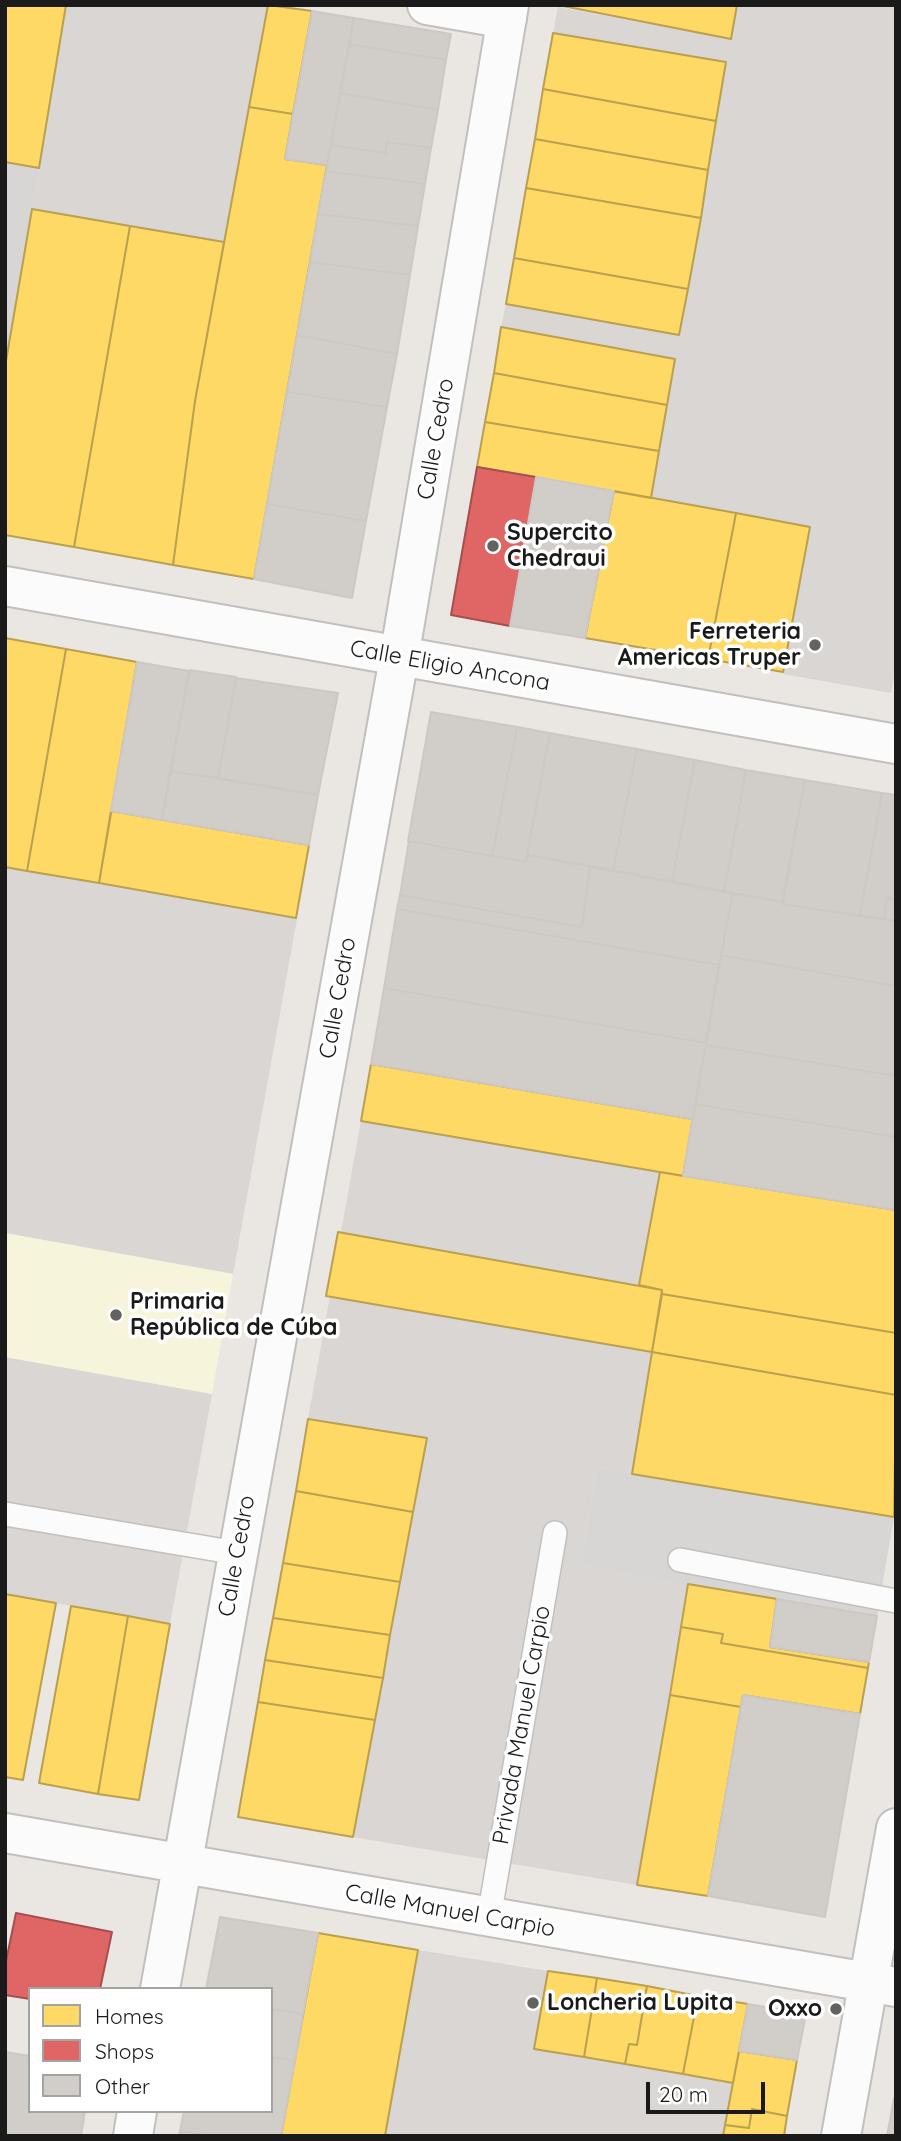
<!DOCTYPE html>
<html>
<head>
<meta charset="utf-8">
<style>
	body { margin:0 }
	#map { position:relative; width:901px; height:2141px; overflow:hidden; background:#eae7e2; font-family:Quicksand,sans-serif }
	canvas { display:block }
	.frame { position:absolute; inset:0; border:7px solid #1a1a1a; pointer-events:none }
	.legend { position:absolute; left:28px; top:1987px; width:245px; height:126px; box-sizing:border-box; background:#fff; border:2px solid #a3a3a3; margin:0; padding:9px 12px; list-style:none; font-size:21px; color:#1a1a1a }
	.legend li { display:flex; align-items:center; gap:14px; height:35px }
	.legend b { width:35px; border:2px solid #a3a3a3 }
	.scale { position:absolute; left:646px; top:2082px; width:119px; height:32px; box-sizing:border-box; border:4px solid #1a1a1a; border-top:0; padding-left:9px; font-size:21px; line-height:24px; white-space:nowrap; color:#1a1a1a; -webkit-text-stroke:5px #fff; paint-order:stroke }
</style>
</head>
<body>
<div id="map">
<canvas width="901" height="2141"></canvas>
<div class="frame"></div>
<ul class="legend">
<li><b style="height:19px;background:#ffd966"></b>Homes</li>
<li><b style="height:19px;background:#e06666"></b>Shops</li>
<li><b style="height:19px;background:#d1cdc9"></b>Other</li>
</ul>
<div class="scale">20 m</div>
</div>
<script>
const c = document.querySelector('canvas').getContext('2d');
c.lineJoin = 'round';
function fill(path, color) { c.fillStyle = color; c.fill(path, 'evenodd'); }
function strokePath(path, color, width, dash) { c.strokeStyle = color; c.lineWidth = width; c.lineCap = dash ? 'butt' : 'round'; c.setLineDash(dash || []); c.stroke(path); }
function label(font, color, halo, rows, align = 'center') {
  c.font = font + ' Quicksand,sans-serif'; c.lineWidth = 7; c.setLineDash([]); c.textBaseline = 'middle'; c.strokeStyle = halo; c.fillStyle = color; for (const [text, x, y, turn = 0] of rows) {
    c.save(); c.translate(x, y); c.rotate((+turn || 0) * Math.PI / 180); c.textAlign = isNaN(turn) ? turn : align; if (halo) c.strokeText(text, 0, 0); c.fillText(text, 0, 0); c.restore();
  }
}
const residential = new Path2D(`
	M 66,5 L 268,5 L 224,242 L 32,209 Z
	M 737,5 L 896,5 L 896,665 L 891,693 L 783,674 L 810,527 L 651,498 L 675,359 L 501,327 L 506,304 L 679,335 L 701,218 L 726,62 L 553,33 L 558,7 L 731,39 Z
	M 5,867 L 297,919 L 233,1274 L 5,1233 Z
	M 361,1121 L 660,1172 L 639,1285 L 341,1232 Z
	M 330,1296 L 652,1352 L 632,1474 L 597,1468 L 581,1566 L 688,1583 L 637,1885 L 353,1837 L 427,1438 L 308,1419 Z
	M 5,1357 L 212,1394 L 170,1624 L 5,1594 Z
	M 418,1950 L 548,1971 L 535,2049 L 733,2083 L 723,2136 L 385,2136 Z`);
const education = new Path2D(`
	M 5,1233 L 233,1274 L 212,1394 L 5,1357 Z`);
const parking = new Path2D(`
	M 5,162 L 39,168 L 5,367 Z
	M 597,1468 L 894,1517 L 877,1616 L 581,1566 Z`);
const homes = new Path2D(`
	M 5,5 L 66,5 L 39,168 L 5,162 Z
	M 268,5 L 312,11 L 293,114 L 249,107 Z
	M 558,5 L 737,5 L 731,39 Z
	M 553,33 L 726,62 L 716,121 L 543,89 Z
	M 543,89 L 716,121 L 708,170 L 535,139 Z
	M 249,107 L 293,114 L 285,159 L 327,165 L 254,579 L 173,565 L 195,401 Z
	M 535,139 L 708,170 L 701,218 L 526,188 Z
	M 526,188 L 701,218 L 688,289 L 514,258 Z
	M 32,209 L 130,226 L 74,547 L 5,535 L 5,367 Z
	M 130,226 L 224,242 L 195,401 L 173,565 L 74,547 Z
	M 514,258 L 688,289 L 679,335 L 506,304 Z
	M 501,327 L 675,359 L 667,405 L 494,373 Z
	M 494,373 L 667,405 L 659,451 L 485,422 Z
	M 485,422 L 659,451 L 651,498 L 477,467 Z
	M 614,491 L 736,513 L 708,659 L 585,638 Z
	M 736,513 L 810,527 L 783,672 L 708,659 Z
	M 5,638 L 66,649 L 27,871 L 5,867 Z
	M 66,649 L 137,662 L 99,883 L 27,871 Z
	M 111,811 L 309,845 L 296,918 L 99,883 Z
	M 371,1064 L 693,1119 L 683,1176 L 361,1121 Z
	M 660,1172 L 896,1210 L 896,1333 L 662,1294 L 662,1290 L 639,1285 Z
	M 338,1232 L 662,1290 L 652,1352 L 326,1296 Z
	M 662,1294 L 896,1333 L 896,1395 L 652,1352 Z
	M 652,1352 L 896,1395 L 894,1517 L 632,1474 Z
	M 308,1419 L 427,1438 L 413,1512 L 296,1491 Z
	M 296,1491 L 413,1512 L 400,1582 L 283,1563 Z
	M 283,1563 L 400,1582 L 390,1635 L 273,1618 Z
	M 688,1584 L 777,1599 L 770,1647 L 869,1662 L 868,1668 L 721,1643 L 723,1634 L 681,1627 Z
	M 5,1594 L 56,1603 L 23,1780 L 5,1777 Z
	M 71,1606 L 128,1616 L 98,1794 L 39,1783 Z
	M 128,1616 L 170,1624 L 139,1800 L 98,1794 Z
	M 273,1618 L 390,1635 L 383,1678 L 265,1660 Z
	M 681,1627 L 723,1634 L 721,1643 L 868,1668 L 860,1714 L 743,1695 L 741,1707 L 670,1695 Z
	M 265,1660 L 383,1678 L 375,1720 L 258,1702 Z
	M 670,1695 L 741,1707 L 708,1896 L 637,1885 Z
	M 258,1702 L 375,1720 L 353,1837 L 238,1817 Z
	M 318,1933 L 418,1950 L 385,2136 L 281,2136 Z
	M 548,1971 L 597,1978 L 584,2057 L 534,2049 Z
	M 597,1978 L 647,1986 L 637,2045 L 629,2044 L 625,2064 L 584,2057 Z
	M 647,1986 L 698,1996 L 683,2074 L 625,2064 L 629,2044 L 637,2045 Z
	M 698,1996 L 748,2004 L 733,2083 L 683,2074 Z
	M 739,2051 L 797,2060 L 787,2116 L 752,2109 L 749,2128 L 725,2125 Z
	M 752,2109 L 787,2116 L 784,2136 L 723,2136 L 725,2125 L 749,2128 Z`);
const shops = new Path2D(`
	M 477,467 L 536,477 L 510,626 L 451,615 Z
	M 16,1913 L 112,1932 L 100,1989 L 30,1989 L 30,1999 L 5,1995 L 5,1966 Z`);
const building = new Path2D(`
	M 312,11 L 354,18 L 327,165 L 285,159 Z
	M 354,18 L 451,34 L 446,60 L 349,44 Z
	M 349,44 L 446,60 L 438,110 L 340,93 Z
	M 340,93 L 438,110 L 431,148 L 387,142 L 385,153 L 331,145 Z
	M 387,142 L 431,148 L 425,184 L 326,171 L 331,145 L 385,153 Z
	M 326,171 L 425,184 L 418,226 L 318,214 Z
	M 318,214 L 418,226 L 410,275 L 310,262 Z
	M 310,262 L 410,275 L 397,354 L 297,335 Z
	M 297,335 L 397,354 L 387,407 L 287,392 Z
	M 287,392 L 387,407 L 366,521 L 267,504 Z
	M 536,477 L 614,491 L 585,638 L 510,626 Z
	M 267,504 L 366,521 L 352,598 L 254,579 Z
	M 137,662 L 189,671 L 162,820 L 111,811 Z
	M 190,670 L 236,677 L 218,778 L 170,771 Z
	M 236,678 L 338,693 L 318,795 L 218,778 Z
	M 431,712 L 517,727 L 492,856 L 408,841 Z
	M 517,727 L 550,733 L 526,862 L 492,856 Z
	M 550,733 L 637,749 L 613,871 L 527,855 Z
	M 637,749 L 695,760 L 672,882 L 613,871 Z
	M 695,760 L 746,770 L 724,892 L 672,882 Z
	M 746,770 L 805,780 L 783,902 L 724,892 Z
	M 170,771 L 318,795 L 309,845 L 162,820 Z
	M 805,780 L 882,793 L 860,916 L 782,904 Z
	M 882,793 L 896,795 L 896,900 L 887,898 L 884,919 L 860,915 Z
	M 409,841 L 526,862 L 527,855 L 590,866 L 582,927 L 400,895 Z
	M 590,866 L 733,893 L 719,965 L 397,909 L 400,895 L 582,927 Z
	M 733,893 L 783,902 L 782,904 L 896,921 L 896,986 L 721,955 Z
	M 887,898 L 896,900 L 896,921 L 884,919 Z
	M 397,909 L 719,965 L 706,1043 L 384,988 Z
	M 721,955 L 896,986 L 896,1076 L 706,1045 Z
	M 384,988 L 706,1043 L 693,1119 L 371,1064 Z
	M 706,1045 L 896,1076 L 896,1137 L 695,1104 Z
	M 695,1104 L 896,1137 L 896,1210 L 683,1176 Z
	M 777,1599 L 877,1616 L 869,1662 L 770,1647 Z
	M 743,1695 L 860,1714 L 825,1917 L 708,1896 Z
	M 220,1917 L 318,1933 L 303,2014 L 271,2009 L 271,1989 L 206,1989 Z
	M 748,2004 L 806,2014 L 797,2060 L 739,2051 Z
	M 271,2009 L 303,2014 L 295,2061 L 271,2057 Z
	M 5,2052 L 30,2056 L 30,2111 L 85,2111 L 81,2136 L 5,2136 Z
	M 271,2057 L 295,2061 L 281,2136 L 210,2136 L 180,2131 L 184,2111 L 271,2111 Z
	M 894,2098 L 896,2099 L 896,2136 L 887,2136 Z
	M 180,2131 L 210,2136 L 179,2136 Z`);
const lane = new Path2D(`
	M 5,1514 L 237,1553
	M 680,1560 L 896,1601
	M 489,1917 L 555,1533`);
const street = new Path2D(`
	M 427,5 L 507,19
	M 5,586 L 896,744
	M 5,1833 L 896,1987
	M 160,1989 L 399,658 L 509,5
	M 133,2136 L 137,2111
	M 841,2136 L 896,1828`);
const markers = [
	[493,546,7,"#636260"],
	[815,645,7,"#636260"],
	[116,1315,7,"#636260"],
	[533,2003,7,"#636260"],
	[836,2009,7,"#636260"]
];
const streetNames = [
	["Calle Cedro",436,439,-80],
	["Calle Eligio Ancona",450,666,10],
	["Calle Cedro",338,998,-80],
	["Calle Cedro",237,1556,-80],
	["Privada Manuel Carpio",522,1725,-80],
	["Calle Manuel Carpio",450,1911,10]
];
const poiNames = [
	["Supercito",507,533],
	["Chedraui",507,559],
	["Ferreteria",801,632,"right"],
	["Americas Truper",801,658,"right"],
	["Primaria",130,1302],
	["República de Cúba",130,1328],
	["Loncheria Lupita",547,2003],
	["Oxxo",822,2009,"right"]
];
fill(residential, '#d9d6d4');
fill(education, '#f6f4db');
fill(parking, '#d8d6d4');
fill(homes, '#ffd966');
strokePath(homes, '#baa04f', 2);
fill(shops, '#e06666');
strokePath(shops, '#a54f4f', 2);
fill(building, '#d1cdc9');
strokePath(building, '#cdc8c3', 2);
strokePath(lane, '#c2c0be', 26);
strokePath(street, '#c2c0be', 42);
strokePath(lane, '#fcfbfb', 23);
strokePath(street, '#fcfbfb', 38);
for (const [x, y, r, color] of markers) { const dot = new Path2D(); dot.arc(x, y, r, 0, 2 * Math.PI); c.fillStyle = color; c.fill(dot); strokePath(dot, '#fff', 2.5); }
label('23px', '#1a1a1a', '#fff', streetNames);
label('bold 23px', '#1a1a1a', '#fff', poiNames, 'left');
</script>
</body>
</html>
